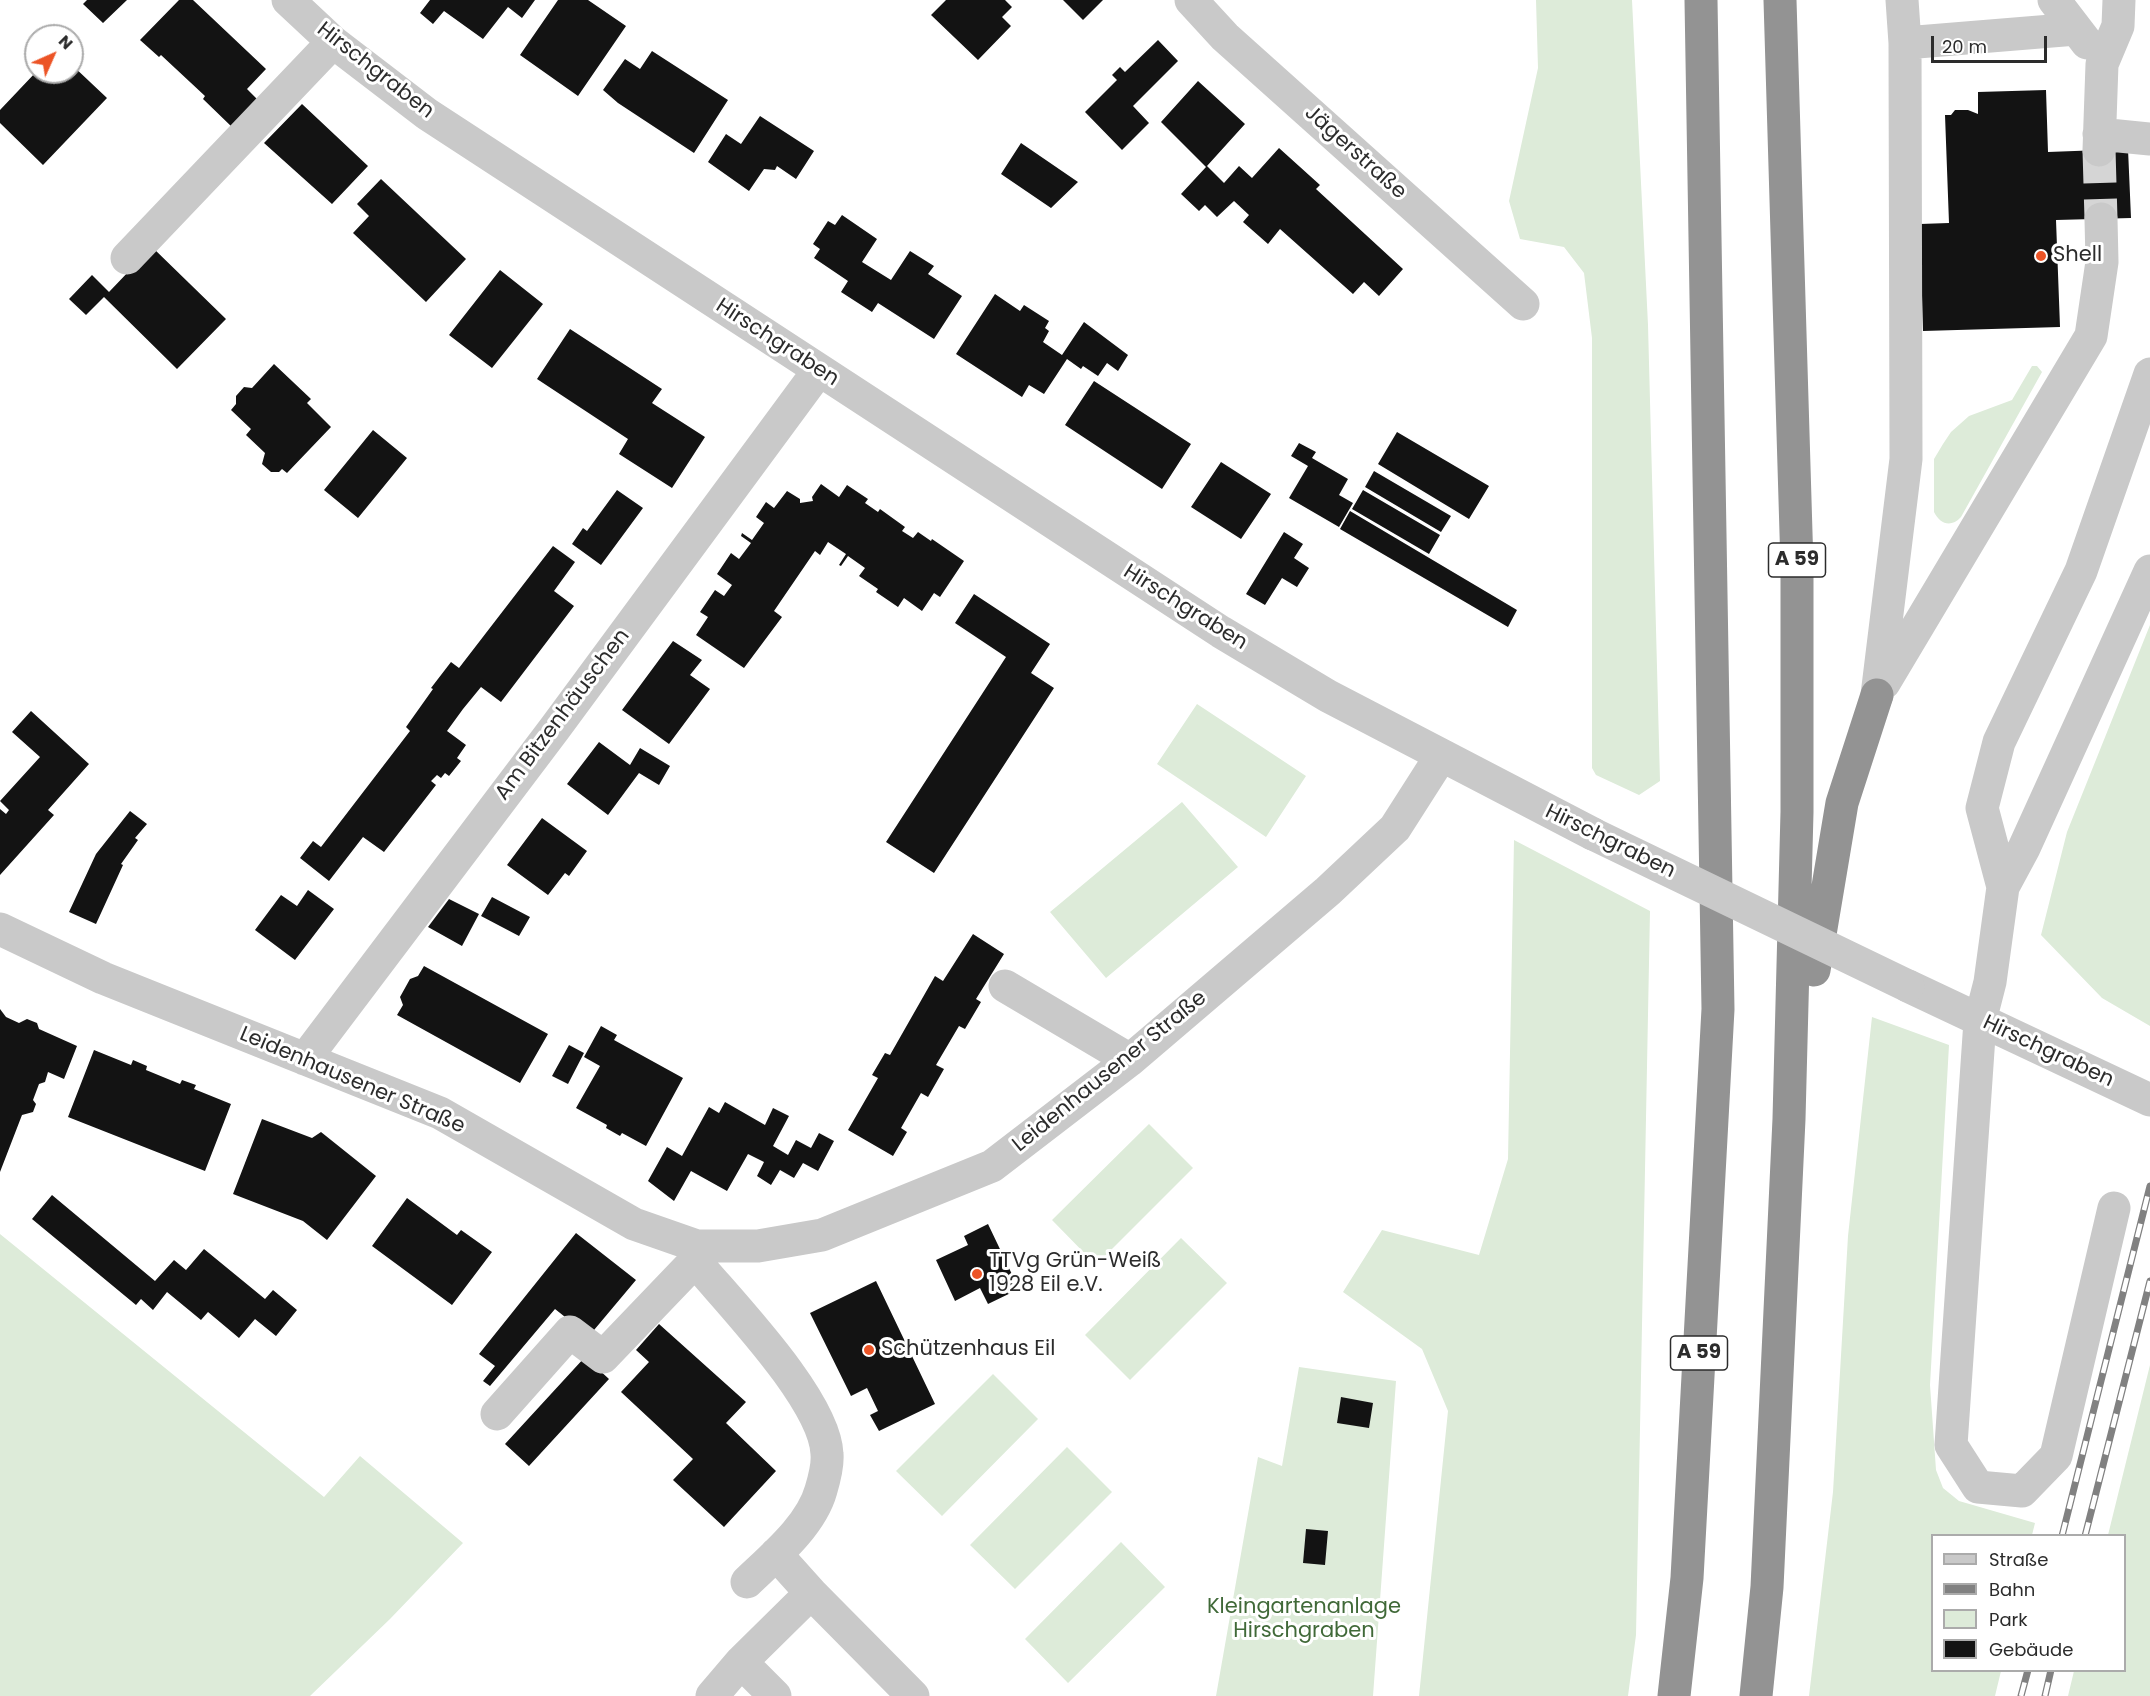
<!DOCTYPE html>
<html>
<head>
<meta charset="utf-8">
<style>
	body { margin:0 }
	#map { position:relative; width:2150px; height:1696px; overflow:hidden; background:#fff; font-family:Poppins,sans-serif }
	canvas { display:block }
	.legend { position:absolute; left:1931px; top:1534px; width:195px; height:138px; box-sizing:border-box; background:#fff; border:2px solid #ababab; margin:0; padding:8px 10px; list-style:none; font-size:18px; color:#2c2c2c }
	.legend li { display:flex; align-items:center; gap:12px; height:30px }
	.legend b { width:30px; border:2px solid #ababab }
	.north { position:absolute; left:24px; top:24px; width:60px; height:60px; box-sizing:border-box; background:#fff; border:2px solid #ababab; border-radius:50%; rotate:45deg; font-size:16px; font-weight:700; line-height:24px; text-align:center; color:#2c2c2c }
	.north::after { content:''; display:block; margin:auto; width:21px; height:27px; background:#ec5426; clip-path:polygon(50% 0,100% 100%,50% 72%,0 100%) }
	.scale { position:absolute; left:1931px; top:36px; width:116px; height:27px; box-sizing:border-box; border:3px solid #2c2c2c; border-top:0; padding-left:8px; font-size:18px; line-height:21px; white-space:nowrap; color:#2c2c2c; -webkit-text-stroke:4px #fff; paint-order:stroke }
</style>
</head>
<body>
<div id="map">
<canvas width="2150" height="1696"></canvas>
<ul class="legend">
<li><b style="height:8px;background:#c9c9c9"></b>Straße</li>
<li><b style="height:8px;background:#818181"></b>Bahn</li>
<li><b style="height:16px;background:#ddebd9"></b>Park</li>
<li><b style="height:16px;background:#131313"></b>Gebäude</li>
</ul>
<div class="north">N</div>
<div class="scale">20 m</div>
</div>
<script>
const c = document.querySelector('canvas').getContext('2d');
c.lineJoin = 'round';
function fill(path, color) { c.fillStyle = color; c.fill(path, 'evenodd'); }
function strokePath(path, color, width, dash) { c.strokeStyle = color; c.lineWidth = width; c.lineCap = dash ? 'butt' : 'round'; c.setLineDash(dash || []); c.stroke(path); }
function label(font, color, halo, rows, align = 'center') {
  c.font = font + ' Poppins,sans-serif'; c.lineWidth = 6; c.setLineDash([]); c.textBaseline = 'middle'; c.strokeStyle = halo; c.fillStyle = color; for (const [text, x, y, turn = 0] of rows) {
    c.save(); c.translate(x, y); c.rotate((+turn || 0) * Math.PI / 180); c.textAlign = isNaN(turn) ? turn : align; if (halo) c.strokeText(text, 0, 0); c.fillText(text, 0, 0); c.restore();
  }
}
const green = new Path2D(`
	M 1536,0 L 1632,0 L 1648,325 L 1660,781 L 1639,795 L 1596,775 L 1592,768 L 1592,338 L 1584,273 L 1564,247 L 1520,239 L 1509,201 L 1538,68 Z
	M 2032,366 L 2037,366 L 2042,372 L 1961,517 C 1951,528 1940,524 1934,512 L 1934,459 L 1943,444 L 1951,432 L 1969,416 L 2012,400 Z
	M 2150,625 L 2150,1026 L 2102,998 L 2041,935 L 2067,832 Z
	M 1197,704 L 1306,776 L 1266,837 L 1157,764 Z
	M 1182,802 L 1238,867 L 1106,978 L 1050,912 Z
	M 1514,840 L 1650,911 L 1636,1635 L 1628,1696 L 1419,1696 L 1448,1411 L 1422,1349 L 1343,1292 L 1382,1230 L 1479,1255 L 1508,1159 Z
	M 1872,1017 L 1949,1045 L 1930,1385 L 1936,1470 L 1943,1488 L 1959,1501 L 2035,1523 L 2032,1535 L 1932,1536 L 1932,1670 L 2001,1671 L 1995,1696 L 1809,1696 L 1833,1492 L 1848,1236 Z
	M 1149,1124 L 1193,1168 L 1096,1265 L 1052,1220 Z
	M 0,1234 L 324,1497 L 360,1456 L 463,1543 L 390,1619 L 310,1696 L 0,1696 Z
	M 1181,1238 L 1227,1283 L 1130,1380 L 1085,1335 Z
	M 2150,1365 L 2150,1696 L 2068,1696 L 2074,1671 L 2124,1670 L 2124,1536 L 2108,1535 Z
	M 1299,1367 L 1396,1381 L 1373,1696 L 1216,1696 L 1258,1457 L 1282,1466 Z
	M 993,1374 L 1038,1419 L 942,1516 L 896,1471 Z
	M 1067,1447 L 1112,1492 L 1015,1589 L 970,1545 Z
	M 1121,1542 L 1165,1587 L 1068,1683 L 1025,1639 Z`);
const building = new Path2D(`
	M 87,0 L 127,0 L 103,23 L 83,4 Z
	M 179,0 L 193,0 L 266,69 L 247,89 L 259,101 L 233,128 L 203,99 L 205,96 L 161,55 L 159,57 L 140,40 Z
	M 430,0 L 535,0 L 522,18 L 508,7 L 483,39 L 444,11 L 433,24 L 420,13 Z
	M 558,0 L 588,0 L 626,26 L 578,96 L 520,55 Z
	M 946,0 L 1005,0 L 1012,7 L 1002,17 L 1011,26 L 978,60 L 931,15 Z
	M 1063,0 L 1103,0 L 1083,20 Z
	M 1158,40 L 1178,61 L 1133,106 L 1149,123 L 1122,150 L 1085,112 L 1117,80 L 1112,75 L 1120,67 L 1125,72 Z
	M 652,51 L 728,100 L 694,153 L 618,103 L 603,90 L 625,59 L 640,69 Z
	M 72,65 L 107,98 L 43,165 L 0,123 L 0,110 L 36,72 L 72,72 Z
	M 1198,81 L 1245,124 L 1207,166 L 1224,183 L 1239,166 L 1252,178 L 1279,148 L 1320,185 L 1316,189 L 1403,269 L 1379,296 L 1364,282 L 1353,294 L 1280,229 L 1268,244 L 1243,222 L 1249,215 L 1234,201 L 1217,217 L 1205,205 L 1199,211 L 1181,194 L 1206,167 L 1161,122 Z
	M 2046,90 L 2048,152 L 2128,149 L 2131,218 L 2056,220 L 2060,327 L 1923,331 L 1920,224 L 1949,223 L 1945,115 L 1951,115 L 1955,110 L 1968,110 L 1978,114 L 1978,92 Z
	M 302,104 L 368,166 L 332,204 L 264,143 Z
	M 760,116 L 814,151 L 796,179 L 777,166 L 775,170 L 764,169 L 749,191 L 708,162 L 726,134 L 741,144 Z
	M 1021,143 L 1078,182 L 1051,208 L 1001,174 Z
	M 381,179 L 466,259 L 426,302 L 353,233 L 369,216 L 357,204 Z
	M 842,215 L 877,239 L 862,262 L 891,280 L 910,251 L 934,266 L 928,274 L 962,296 L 934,339 L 878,303 L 872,312 L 841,292 L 848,281 L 814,258 L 820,249 L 813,244 L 828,221 L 835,225 Z
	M 152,247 L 226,319 L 177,369 L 104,297 L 86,315 L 69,299 L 92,275 L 109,292 Z
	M 500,270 L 543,304 L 492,368 L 449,335 Z
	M 995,294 L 1020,311 L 1024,305 L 1049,321 L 1045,328 L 1049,331 L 1043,342 L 1062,355 L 1084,322 L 1128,355 L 1118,371 L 1107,363 L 1098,376 L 1083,366 L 1081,369 L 1067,359 L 1044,394 L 1029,385 L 1022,397 L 956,354 Z
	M 570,329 L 662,389 L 652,403 L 705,437 L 672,488 L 619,454 L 628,439 L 537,379 Z
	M 274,364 L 311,399 L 307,403 L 331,427 L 287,473 L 282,469 L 279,472 L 271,472 L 262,464 L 265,453 L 246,435 L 251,429 L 231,410 L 236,404 L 236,396 L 244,387 L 252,388 Z
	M 1094,381 L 1191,444 L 1162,489 L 1065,425 Z
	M 373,430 L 407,458 L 358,518 L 324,490 Z
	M 1397,432 L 1489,486 L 1469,519 L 1378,464 Z
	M 1299,443 L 1316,452 L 1312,458 L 1348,479 L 1339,495 L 1353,503 L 1339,527 L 1289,498 L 1308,466 L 1291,456 Z
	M 1221,462 L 1271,494 L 1241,539 L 1191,507 Z
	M 1374,471 L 1451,516 L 1441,532 L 1365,487 Z
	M 821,484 L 839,497 L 847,485 L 868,499 L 865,503 L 878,512 L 880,509 L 905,527 L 902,531 L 913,538 L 918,532 L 931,541 L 932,539 L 964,561 L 940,597 L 934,593 L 922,611 L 904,598 L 898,607 L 876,592 L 878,589 L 859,576 L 865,568 L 848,556 L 841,566 L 839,565 L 846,554 L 828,542 L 820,555 L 815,551 L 774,611 L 782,617 L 744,668 L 696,635 L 708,617 L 700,612 L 715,590 L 724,596 L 732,585 L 717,574 L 731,553 L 739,559 L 751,543 L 741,536 L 742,533 L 752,540 L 764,523 L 756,517 L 766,502 L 774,508 L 787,491 L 800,499 L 800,503 L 813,501 L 812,497 Z
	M 617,490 L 643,508 L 601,565 L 572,544 L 583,528 L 587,531 Z
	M 1363,490 L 1440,535 L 1429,554 L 1352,509 Z
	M 1350,511 L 1517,610 L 1508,627 L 1340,529 Z
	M 1284,532 L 1303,544 L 1294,558 L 1309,568 L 1297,587 L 1282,578 L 1265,605 L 1246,594 Z
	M 553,546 L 575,562 L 554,591 L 574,606 L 501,702 L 481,687 L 463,709 L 447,731 L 466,745 L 457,758 L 461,761 L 449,776 L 445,773 L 441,778 L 437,775 L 431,781 L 436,785 L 384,852 L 363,837 L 329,881 L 300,858 L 313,841 L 321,847 L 410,731 L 406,727 L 433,689 L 431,688 L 451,662 L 459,668 Z
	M 974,594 L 1050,644 L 1031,673 L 1054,688 L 934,873 L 886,842 L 1006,657 L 955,623 Z
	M 673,641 L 702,660 L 690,675 L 710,689 L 669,744 L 622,710 Z
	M 31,711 L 89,764 L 48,810 L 54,815 L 0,875 L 0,809 L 6,814 L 9,810 L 0,801 L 40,757 L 12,732 Z
	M 599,742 L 630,765 L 640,748 L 670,766 L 659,785 L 639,773 L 608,815 L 567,784 Z
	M 130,811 L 147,824 L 135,838 L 138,840 L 121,864 L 123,865 L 96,924 L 69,912 L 96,854 Z
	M 542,818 L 587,851 L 569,876 L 565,873 L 548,895 L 507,865 Z
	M 308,890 L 334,909 L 295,960 L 255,930 L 281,895 L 297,906 Z
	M 492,897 L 530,917 L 519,936 L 481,916 Z
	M 449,899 L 479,914 L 462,946 L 428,927 Z
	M 973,934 L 1004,954 L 976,999 L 981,1002 L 965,1029 L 959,1026 L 936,1065 L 944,1069 L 928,1097 L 921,1093 L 901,1128 L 907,1132 L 893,1156 L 848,1130 L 878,1078 L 872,1075 L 885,1053 L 890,1055 L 935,976 L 943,981 Z
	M 424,966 L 548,1034 L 520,1083 L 397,1015 L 403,1005 L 400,997 L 410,979 L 418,976 Z
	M 0,1009 L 6,1017 L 19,1023 L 27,1019 L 37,1023 L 39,1029 L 77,1046 L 64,1079 L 48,1072 L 45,1082 L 39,1084 L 33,1100 L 36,1104 L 33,1112 L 22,1115 L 0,1172 Z
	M 601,1026 L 617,1035 L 614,1040 L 683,1078 L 646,1146 L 622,1133 L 620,1136 L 606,1128 L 607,1125 L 576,1108 L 600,1066 L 584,1057 Z
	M 569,1045 L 584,1053 L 568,1084 L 552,1076 Z
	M 94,1050 L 131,1065 L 133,1060 L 147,1066 L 146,1070 L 180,1084 L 182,1080 L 196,1085 L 194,1089 L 231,1104 L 205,1171 L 68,1117 Z
	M 725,1102 L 765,1125 L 773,1108 L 789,1116 L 773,1146 L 788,1155 L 796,1140 L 811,1148 L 819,1133 L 834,1141 L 818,1171 L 803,1163 L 794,1178 L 780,1170 L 771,1185 L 757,1176 L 764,1162 L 748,1154 L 727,1191 L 691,1171 L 674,1201 L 648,1181 L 667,1147 L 682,1156 L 709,1107 L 719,1113 Z
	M 262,1119 L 312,1138 L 321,1132 L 376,1176 L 327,1240 L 303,1221 L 233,1194 Z
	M 52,1195 L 155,1281 L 174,1260 L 186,1270 L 204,1249 L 265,1299 L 273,1290 L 297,1310 L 276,1336 L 255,1319 L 239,1338 L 208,1312 L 201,1320 L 167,1292 L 153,1310 L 141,1299 L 136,1305 L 32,1219 Z
	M 407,1198 L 457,1235 L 461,1230 L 492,1252 L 452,1305 L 372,1246 Z
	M 988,1224 L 1019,1289 L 988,1304 L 980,1288 L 955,1301 L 936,1260 L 968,1245 L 964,1236 Z
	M 576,1233 L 636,1280 L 589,1336 L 555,1309 L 490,1386 L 483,1381 L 495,1366 L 479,1354 Z
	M 876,1281 L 935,1404 L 879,1431 L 870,1415 L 878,1411 L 867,1388 L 851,1396 L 810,1313 Z
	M 659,1324 L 746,1402 L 726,1423 L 776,1471 L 724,1527 L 673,1480 L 693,1459 L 621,1392 L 649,1362 L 636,1350 Z
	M 585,1357 L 609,1379 L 529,1466 L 505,1444 Z
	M 1341,1397 L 1373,1403 L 1369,1428 L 1337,1423 Z
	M 1306,1529 L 1328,1531 L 1325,1565 L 1303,1563 Z`);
const minorTunnel = new Path2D(`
	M 2099,150 L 2101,219`);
const minor = new Path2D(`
	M 288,0 L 333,42 L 427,114 L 1221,632 L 1328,696 L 1593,834
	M 1191,0 L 1225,37 L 1523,304
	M 2054,0 L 2087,43
	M 1905,43 L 2076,29
	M 2099,134 L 2150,139
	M 2099,150 L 2102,64 L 2118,26 L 2119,0
	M 127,258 L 333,42
	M 1884,683 L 2091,336 L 2102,262 L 2101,219
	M 1877,695 L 1906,459 L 1905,43 L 1902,0
	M 2003,887 L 2024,848 L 2150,571
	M 0,929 L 103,978 L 440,1113 L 634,1224 L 697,1246 L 758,1246 L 822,1235 L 992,1166 L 1130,1060 L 1328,891 L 1395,828 L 1441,756
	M 1005,986 L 1130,1060
	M 1908,986 L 2150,1100
	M 305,1059 L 555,728 L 819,370
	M 2114,1208 L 2056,1456 L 2022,1491 L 1978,1487 L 1951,1445 L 1980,1021 L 1990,982 L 2003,887 L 1982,808 L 1999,742 L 2081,571 L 2150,374
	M 697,1246 L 695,1261 C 730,1303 825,1400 827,1454 C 828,1465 824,1480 821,1490 C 811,1526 773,1557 747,1582
	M 497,1414 L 570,1332 L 603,1357 L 695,1261
	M 811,1593 L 913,1696
	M 741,1662 L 775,1696
	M 712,1696 L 741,1662 L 811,1593 L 776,1554`);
const highway = new Path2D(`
	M 1814,970 L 1842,803 L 1877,695
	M 1674,1696 L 1687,1578 L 1718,1009 L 1701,0
	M 1756,1696 L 1767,1587 L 1789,1119 L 1797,812 L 1797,566 L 1780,0`);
const rail = new Path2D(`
	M 2062,1536 L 2150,1186
	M 2085,1536 L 2150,1281
	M 2021,1696 L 2028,1670
	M 2045,1696 L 2051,1670`);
const minorBridge = new Path2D(`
	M 1593,834 L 1908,986`);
const markers = [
	[2041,256,6,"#ec5426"],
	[977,1274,6,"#ec5426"],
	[869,1350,6,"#ec5426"]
];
const shields = [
	[1797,560,57],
	[1699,1353,57]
];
const shieldNames = [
	["A 59",1797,560],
	["A 59",1699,1353]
];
const streetNames = [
	["Hirschgraben",375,71,38],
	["Jägerstraße",1355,153,42],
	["Hirschgraben",777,343,33],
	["Hirschgraben",1185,608,32],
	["Am Bitzenhäuschen",563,715,-53],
	["Hirschgraben",1610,842,26],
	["Hirschgraben",2048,1052,25],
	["Leidenhausener Straße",1110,1072,-39],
	["Leidenhausener Straße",352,1081,23]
];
const poiNames = [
	["Shell",2053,256],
	["TTVg Grün-Weiß",989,1262],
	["1928 Eil e.V.",989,1286],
	["Schützenhaus Eil",881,1350]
];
const parkNames = [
	["Kleingartenanlage",1304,1608],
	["Hirschgraben",1304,1632]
];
fill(green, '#ddebd9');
fill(building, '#131313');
strokePath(minorTunnel, '#d5d5d5', 33, [33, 16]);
strokePath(minor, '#c9c9c9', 33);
strokePath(highway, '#939393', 33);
strokePath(rail, '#818181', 7);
strokePath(rail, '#fff', 4.5, [14]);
strokePath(minorBridge, '#c9c9c9', 33);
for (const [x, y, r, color] of markers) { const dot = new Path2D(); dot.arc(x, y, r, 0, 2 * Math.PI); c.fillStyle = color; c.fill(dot); strokePath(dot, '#fff', 2); }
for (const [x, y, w] of shields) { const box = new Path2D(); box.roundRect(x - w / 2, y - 17, w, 34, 4.5); c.fillStyle = '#fff'; c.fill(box); strokePath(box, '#2c2c2c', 1.5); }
label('bold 20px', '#2c2c2c', null, shieldNames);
label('21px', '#2c2c2c', '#fff', streetNames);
label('21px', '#2c2c2c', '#fff', poiNames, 'left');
label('21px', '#406938', '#fff', parkNames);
</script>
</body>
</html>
